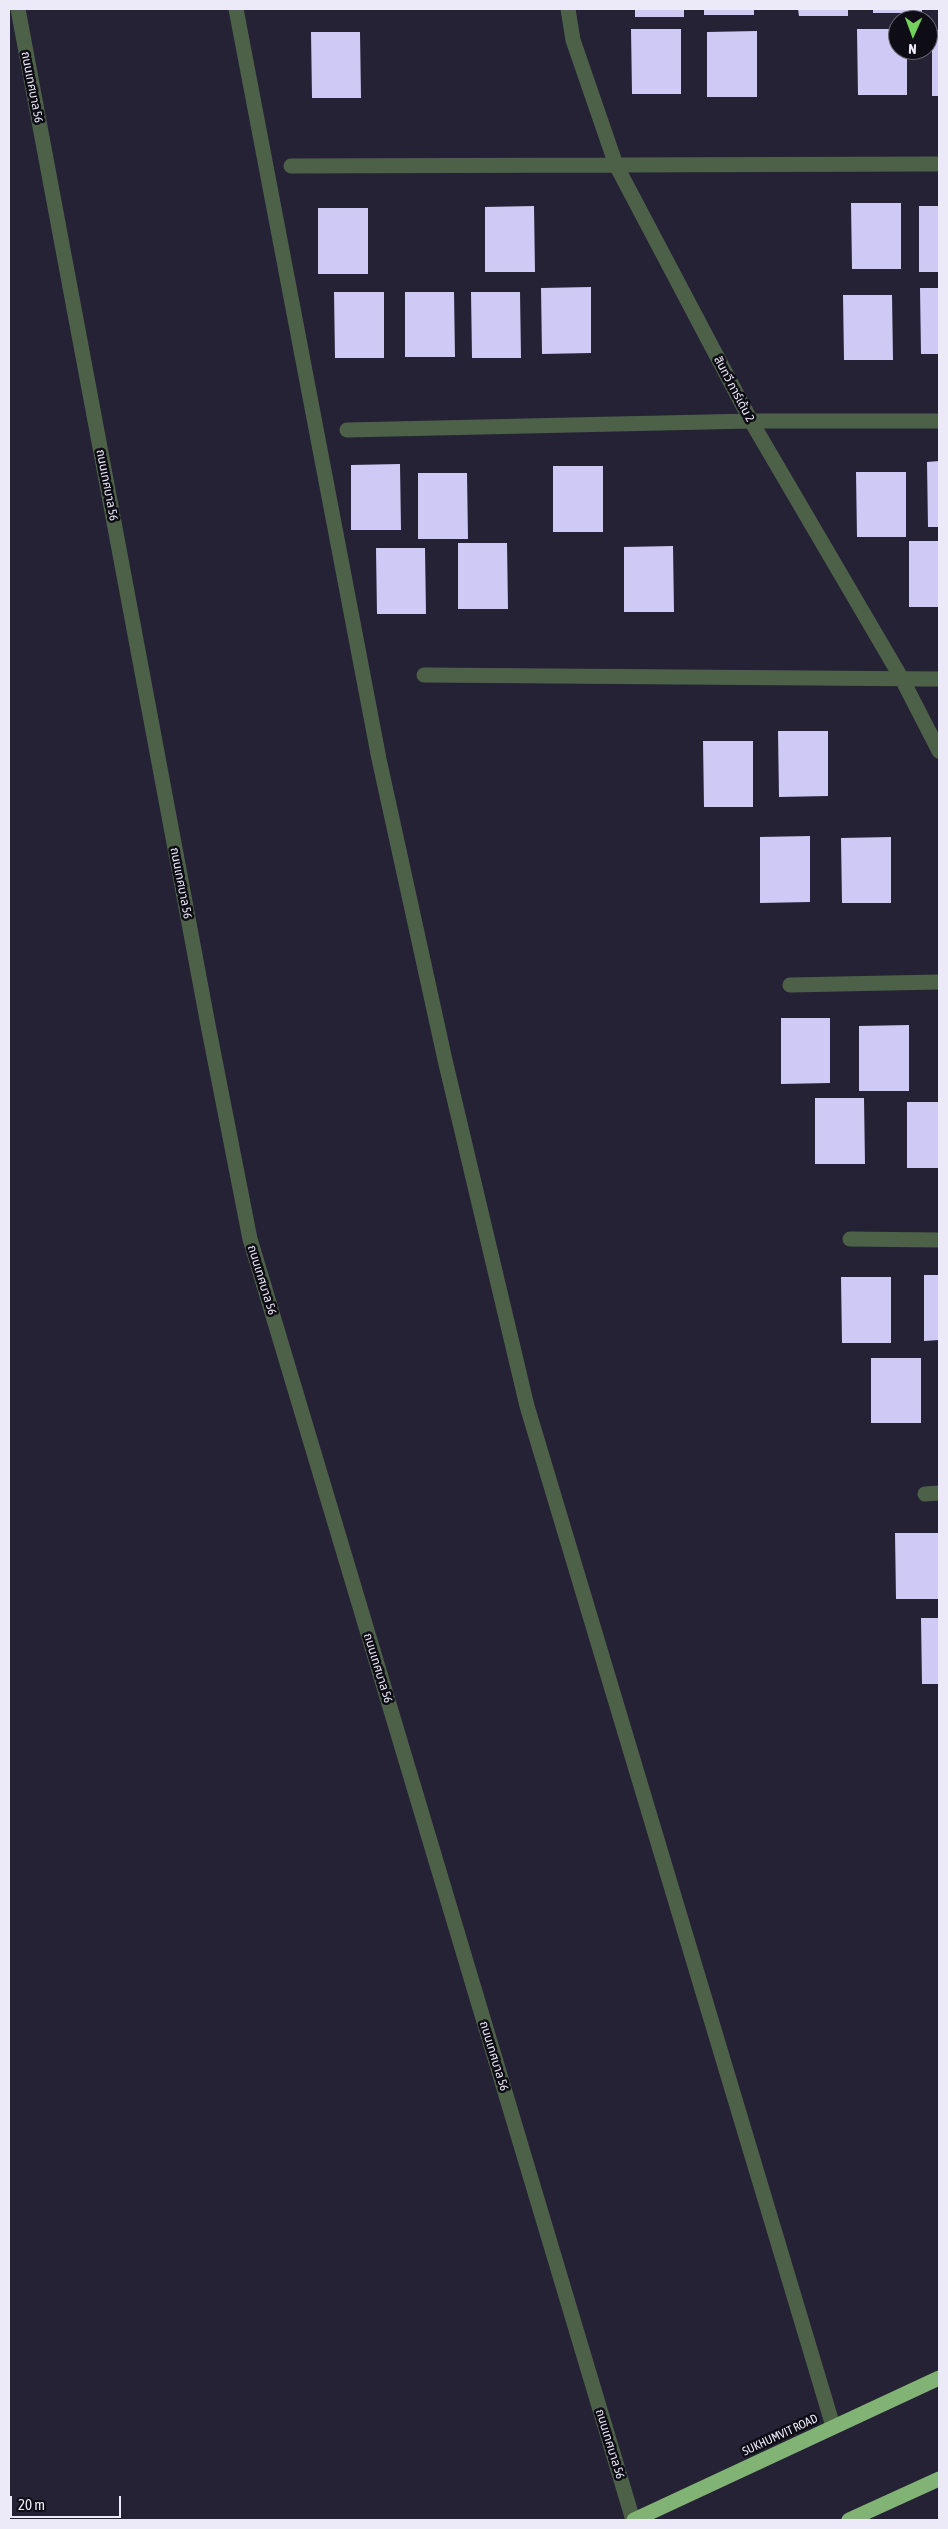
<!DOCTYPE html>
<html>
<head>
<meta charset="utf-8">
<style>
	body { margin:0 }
	#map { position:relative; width:948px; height:2529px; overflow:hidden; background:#252235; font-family:"Asap Condensed",sans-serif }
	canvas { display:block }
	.frame { position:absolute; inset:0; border:10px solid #eceaf8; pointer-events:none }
	.north { position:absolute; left:888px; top:10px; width:50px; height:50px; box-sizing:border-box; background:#0e0d15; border:1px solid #676570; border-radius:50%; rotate:182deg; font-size:14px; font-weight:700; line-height:20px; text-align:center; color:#eceaf8 }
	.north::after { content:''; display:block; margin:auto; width:18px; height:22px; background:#73d25c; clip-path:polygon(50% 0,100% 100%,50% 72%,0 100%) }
	.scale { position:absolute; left:10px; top:2496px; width:111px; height:22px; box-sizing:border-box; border:2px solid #eceaf8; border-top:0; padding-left:6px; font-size:15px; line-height:18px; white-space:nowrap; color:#eceaf8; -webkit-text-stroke:4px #0e0d15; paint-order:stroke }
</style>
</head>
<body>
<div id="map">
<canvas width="948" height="2529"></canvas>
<div class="frame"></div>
<div class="north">N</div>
<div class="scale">20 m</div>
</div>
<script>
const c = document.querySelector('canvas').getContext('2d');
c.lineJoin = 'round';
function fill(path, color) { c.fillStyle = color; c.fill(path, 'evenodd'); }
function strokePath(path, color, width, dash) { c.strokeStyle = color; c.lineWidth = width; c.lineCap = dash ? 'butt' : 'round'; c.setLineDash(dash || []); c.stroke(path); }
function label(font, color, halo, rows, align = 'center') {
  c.font = font + ' "Asap Condensed","Noto Sans Thai",sans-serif'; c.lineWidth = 5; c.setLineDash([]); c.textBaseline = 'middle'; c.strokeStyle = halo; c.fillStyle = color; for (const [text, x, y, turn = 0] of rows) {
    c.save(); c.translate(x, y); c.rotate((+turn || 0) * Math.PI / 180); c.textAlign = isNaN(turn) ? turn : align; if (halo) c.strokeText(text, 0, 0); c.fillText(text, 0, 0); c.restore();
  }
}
const building = new Path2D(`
	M 635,9 L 684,9 L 684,17 L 635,17 Z
	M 704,9 L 754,9 L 754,15 L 704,15 Z
	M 798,9 L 848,9 L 848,16 L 799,16 Z
	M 873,9 L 922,9 L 922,13 L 873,13 Z
	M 631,29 L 681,29 L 681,94 L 632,94 Z
	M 857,29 L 898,29 L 898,50 L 907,50 L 907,95 L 858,95 Z
	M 932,30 L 939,30 L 939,96 L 932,96 Z
	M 757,31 L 757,97 L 707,97 L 707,32 Z
	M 311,32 L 360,32 L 361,98 L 312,98 Z
	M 851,203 L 901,203 L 901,269 L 852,269 Z
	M 534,206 L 535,272 L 485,272 L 485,207 Z
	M 919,206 L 939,206 L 939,272 L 919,272 Z
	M 318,208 L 368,208 L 368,274 L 318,274 Z
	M 591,287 L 591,353 L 542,354 L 541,288 Z
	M 920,288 L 939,288 L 939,354 L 921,354 Z
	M 334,292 L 384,292 L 384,358 L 335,358 Z
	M 405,292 L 454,292 L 455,357 L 405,357 Z
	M 471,292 L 520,292 L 521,358 L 472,358 Z
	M 843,295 L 892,295 L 893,360 L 844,360 Z
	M 939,461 L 939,527 L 928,527 L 927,462 Z
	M 400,464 L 401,530 L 351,530 L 351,465 Z
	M 553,466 L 603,466 L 603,532 L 553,532 Z
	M 856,472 L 906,472 L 906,537 L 857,537 Z
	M 418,473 L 467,473 L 468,539 L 418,539 Z
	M 909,541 L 939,541 L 939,607 L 909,607 Z
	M 458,543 L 507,543 L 508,609 L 458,609 Z
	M 673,546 L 674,612 L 624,612 L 624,547 Z
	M 376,548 L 425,548 L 426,614 L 377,614 Z
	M 778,731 L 828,731 L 828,796 L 779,797 Z
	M 703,741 L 753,741 L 753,807 L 704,807 Z
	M 810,836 L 810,902 L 760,903 L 760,837 Z
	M 891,837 L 891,903 L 842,903 L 841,838 Z
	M 781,1018 L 830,1018 L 830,1083 L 781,1084 Z
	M 909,1025 L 909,1091 L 859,1091 L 859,1026 Z
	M 815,1098 L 864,1098 L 865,1164 L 815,1164 Z
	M 907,1102 L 939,1102 L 939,1168 L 907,1168 Z
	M 924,1275 L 939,1275 L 939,1340 L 924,1341 Z
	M 841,1277 L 891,1277 L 891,1343 L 842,1343 Z
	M 871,1358 L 921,1358 L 921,1423 L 871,1423 Z
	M 895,1533 L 939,1533 L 939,1599 L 896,1599 Z
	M 921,1618 L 939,1618 L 939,1684 L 922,1684 Z`);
const street = new Path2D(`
	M 18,9 L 209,1030 L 250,1239 L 633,2520
	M 236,9 L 379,759 L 445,1060 L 527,1406 L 833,2426
	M 568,9 L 573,40 L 616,165 L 751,421 L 902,679 L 939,751
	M 291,166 L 939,164
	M 347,430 L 751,421 L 939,421
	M 424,675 L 939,679
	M 790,985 L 939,982
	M 850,1239 L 939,1240
	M 925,1494 L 939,1493`);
const highway = new Path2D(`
	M 634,2520 L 939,2378
	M 849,2520 L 939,2479`);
const streetNames = [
	["ถนนเทศบาล 56",32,87,79],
	["สินทวี การ์เด้น 2",734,389,62],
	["ถนนเทศบาล 56",107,485,79],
	["ถนนเทศบาล 56",181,883,79],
	["ถนนเทศบาล 56",262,1280,73],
	["ถนนเทศบาล 56",378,1668,73],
	["ถนนเทศบาล 56",494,2056,73],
	["SUKHUMVIT ROAD",780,2435,-25],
	["ถนนเทศบาล 56",610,2444,73]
];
fill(building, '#cfc9f5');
strokePath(street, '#4d6148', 15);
strokePath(highway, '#81b375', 15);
label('12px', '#eceaf8', '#0e0d15', streetNames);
</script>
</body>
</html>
